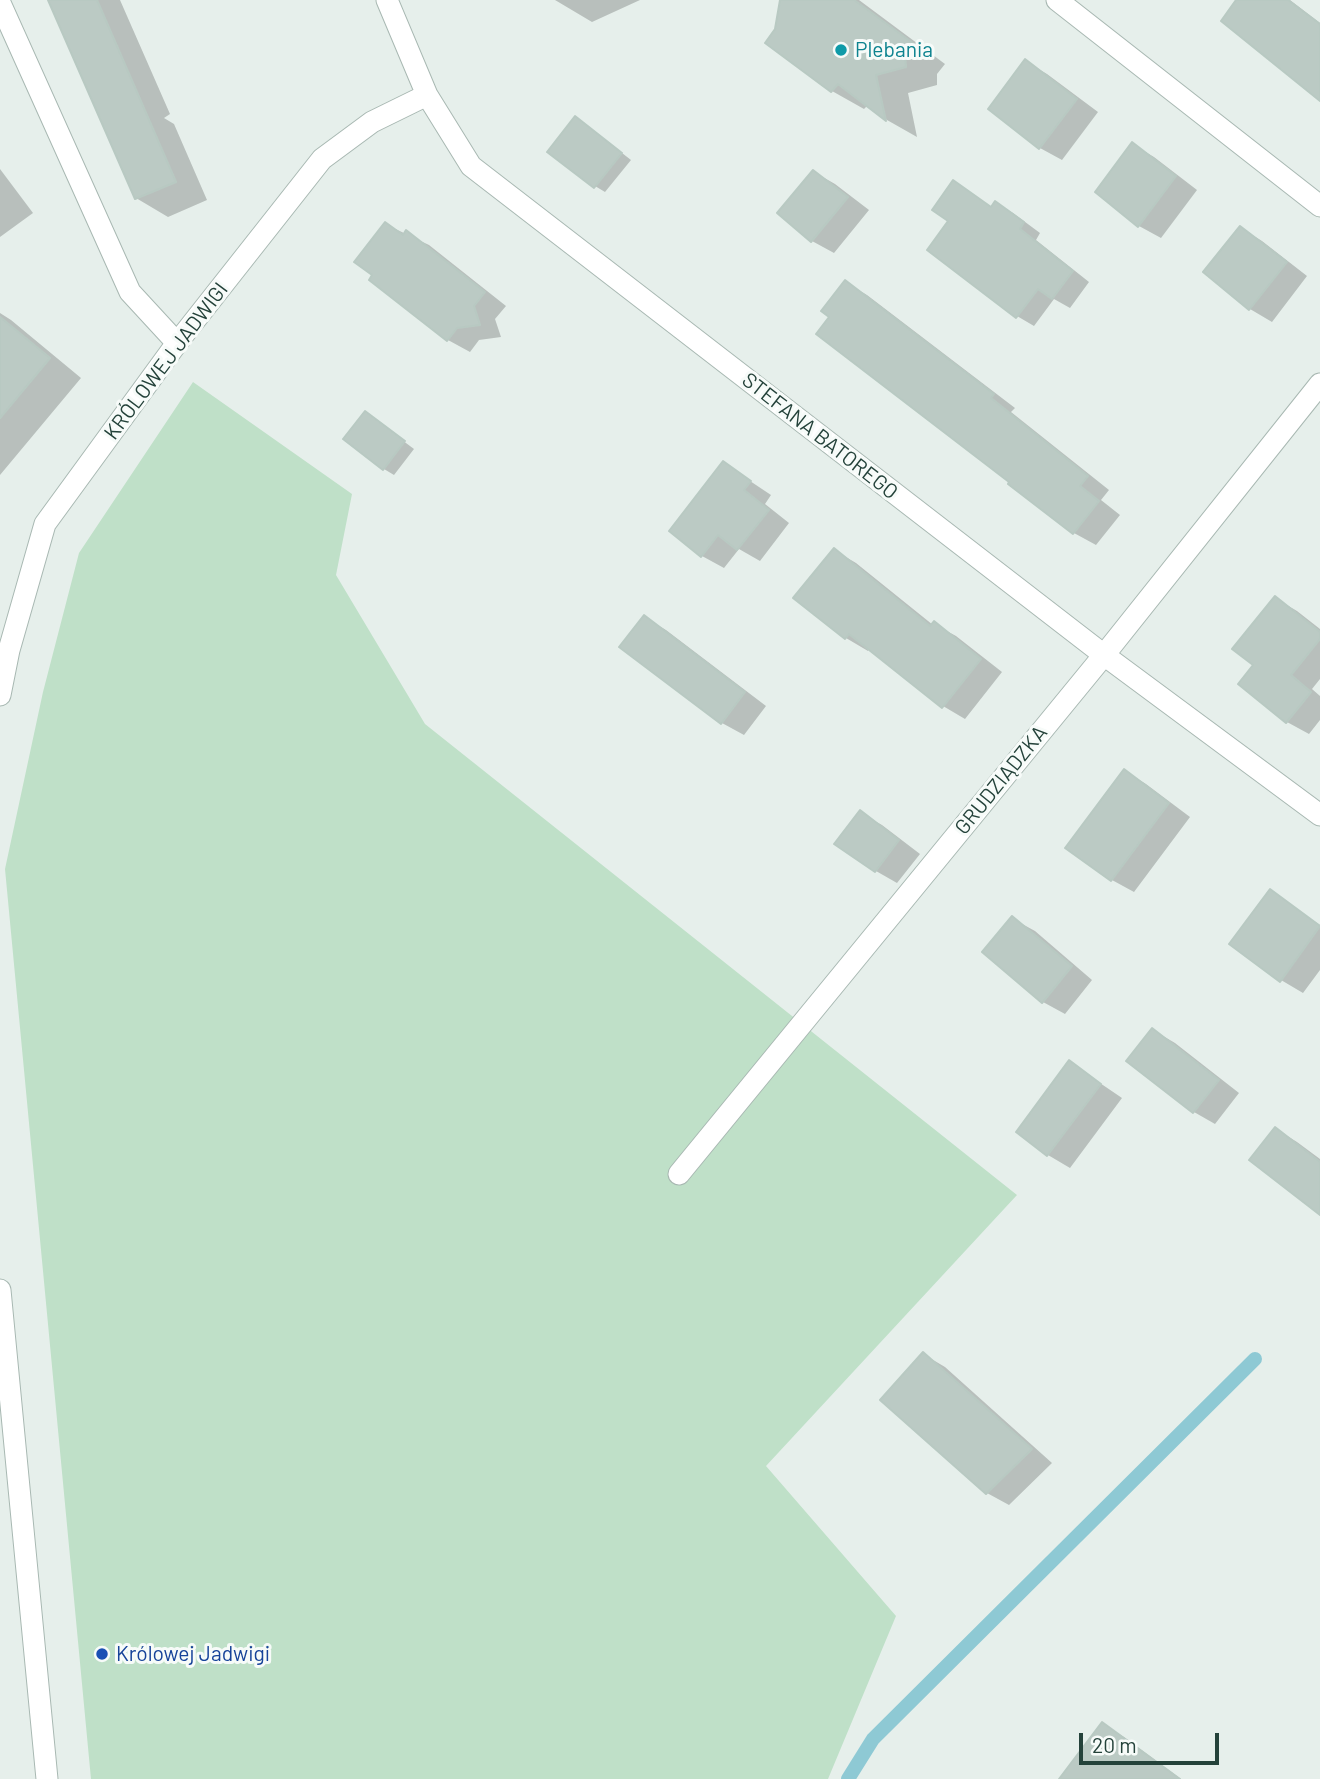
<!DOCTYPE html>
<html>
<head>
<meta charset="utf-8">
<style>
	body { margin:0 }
	#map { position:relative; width:1320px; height:1779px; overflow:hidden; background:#e6efeb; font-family:Barlow,sans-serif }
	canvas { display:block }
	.scale { position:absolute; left:1079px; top:1733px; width:140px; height:32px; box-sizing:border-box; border:4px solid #24423a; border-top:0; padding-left:9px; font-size:21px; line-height:24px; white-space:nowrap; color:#24423a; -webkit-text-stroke:5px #f7fbf9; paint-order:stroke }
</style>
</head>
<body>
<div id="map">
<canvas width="1320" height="1779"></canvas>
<div class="scale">20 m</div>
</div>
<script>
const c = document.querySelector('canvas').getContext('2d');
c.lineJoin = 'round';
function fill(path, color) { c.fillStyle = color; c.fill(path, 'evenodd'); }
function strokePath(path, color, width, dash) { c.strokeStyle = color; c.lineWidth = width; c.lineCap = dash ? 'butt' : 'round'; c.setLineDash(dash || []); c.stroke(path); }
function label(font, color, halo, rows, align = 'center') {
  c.font = font + ' Barlow,sans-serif'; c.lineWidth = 6; c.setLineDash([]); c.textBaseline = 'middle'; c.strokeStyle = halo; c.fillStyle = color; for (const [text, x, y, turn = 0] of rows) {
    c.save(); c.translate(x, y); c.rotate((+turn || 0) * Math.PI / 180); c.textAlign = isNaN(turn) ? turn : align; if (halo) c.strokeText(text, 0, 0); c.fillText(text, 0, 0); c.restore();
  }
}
const green = new Path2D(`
	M 193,382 L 352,494 L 336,575 L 425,724 L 1017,1195 L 766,1466 L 896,1616 L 828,1779 L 91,1779 L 5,869 L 43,692 L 79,553 Z`);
const shadow = new Path2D(`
	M 50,0 L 120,0 L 170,114 L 164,118 L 174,124 L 207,200 L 168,217 L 136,198 Z
	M 555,0 L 640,0 L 592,22 Z
	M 788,0 L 859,0 L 945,64 L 937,74 L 937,85 L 908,93 L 917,137 L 887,120 L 868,105 L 864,109 L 832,91 L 777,30 Z
	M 1238,0 L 1290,0 L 1320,23 L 1320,97 Z
	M 1025,61 L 1047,74 L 1098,112 L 1062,160 L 1040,148 L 990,109 Z
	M 586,125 L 631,160 L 605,192 L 595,186 Z
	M 1132,144 L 1154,157 L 1197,190 L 1161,238 L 1139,226 L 1098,192 Z
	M 0,169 L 33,213 L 0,237 Z
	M 814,172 L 835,184 L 869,210 L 834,253 L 812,241 Z
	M 954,182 L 992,208 L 996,203 L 1013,213 L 1040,233 L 1036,240 L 1089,282 L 1070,308 L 1054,299 L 1034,326 L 1017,316 L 951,220 Z
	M 385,224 L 429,245 L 506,306 L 495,319 L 501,337 L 479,340 L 470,352 L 448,340 L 371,279 Z
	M 1241,228 L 1262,241 L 1307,276 L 1272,322 L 1250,309 L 1205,272 Z
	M 845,282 L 867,295 L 1015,408 L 1011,412 L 1109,490 L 1101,500 L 1120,515 L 1096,545 L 1074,533 L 1011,483 Z
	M 0,313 L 11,320 L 81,378 L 0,475 Z
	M 366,413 L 414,449 L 394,475 L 384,469 Z
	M 723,463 L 771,495 L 765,504 L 789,523 L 760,561 L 739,549 L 724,568 L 702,556 Z
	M 834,550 L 856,563 L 933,625 L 934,624 L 956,636 L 1002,672 L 965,719 L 943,706 L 869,648 L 868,651 L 846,638 Z
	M 1275,598 L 1297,611 L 1320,629 L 1320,679 L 1312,689 L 1320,696 L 1320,720 L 1309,734 L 1287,722 L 1240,684 L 1256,665 Z
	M 644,617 L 666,630 L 766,706 L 744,735 L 722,723 L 622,646 Z
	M 1125,771 L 1146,784 L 1190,817 L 1134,892 L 1112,880 Z
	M 860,813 L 882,825 L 920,854 L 897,883 L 876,871 Z
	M 1270,891 L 1320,925 L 1320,970 L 1303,993 L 1281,980 L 1231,944 Z
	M 1013,919 L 1035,931 L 1092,980 L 1065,1014 L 1043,1002 L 984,952 Z
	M 1153,1030 L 1175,1043 L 1239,1093 L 1215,1124 L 1194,1112 Z
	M 1069,1062 L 1122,1098 L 1070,1168 L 1048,1155 L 1018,1132 Z
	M 1276,1129 L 1297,1142 L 1320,1159 L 1320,1211 Z
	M 923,1354 L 945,1367 L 1052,1463 L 1009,1505 L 987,1493 Z
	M 1102,1724 L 1124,1737 L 1181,1779 L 1090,1779 Z`);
const stream = new Path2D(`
	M 848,1779 L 873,1739 L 1255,1359`);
const building = new Path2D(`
	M 48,0 L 97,0 L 176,182 L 135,199 Z
	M 780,0 L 854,0 L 914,44 L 905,55 L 906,67 L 876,75 L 886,121 L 838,84 L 831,92 L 765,43 L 775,29 Z
	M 1236,0 L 1288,0 L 1320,24 L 1320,101 L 1221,21 Z
	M 1025,59 L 1077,99 L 1039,149 L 988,109 Z
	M 575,116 L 622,153 L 594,188 L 547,152 Z
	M 1132,142 L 1176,176 L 1138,227 L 1095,192 Z
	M 813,170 L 848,197 L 811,242 L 777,213 Z
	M 953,180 L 991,207 L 995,201 L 1024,222 L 1020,229 L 1073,271 L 1052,299 L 1038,289 L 1016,318 L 927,250 L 948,221 L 932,210 Z
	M 385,222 L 403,235 L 406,230 L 485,292 L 474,306 L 480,325 L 457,328 L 447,341 L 369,280 L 372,275 L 354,262 Z
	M 1240,226 L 1287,262 L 1249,310 L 1203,272 Z
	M 845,280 L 994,394 L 991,398 L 1088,476 L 1080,486 L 1099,501 L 1073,534 L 1008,484 L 1009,482 L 816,334 L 829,317 L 821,311 Z
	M 0,317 L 50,358 L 0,418 Z
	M 365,411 L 405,441 L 383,470 L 343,439 Z
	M 723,461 L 751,481 L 744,490 L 769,510 L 737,550 L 718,535 L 701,557 L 669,531 Z
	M 834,548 L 930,626 L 934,621 L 981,659 L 942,708 L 849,634 L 845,639 L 793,598 Z
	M 1275,596 L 1320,632 L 1320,639 L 1291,675 L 1311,692 L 1286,723 L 1238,684 L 1253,665 L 1232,649 Z
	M 644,615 L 745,692 L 721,724 L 619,647 Z
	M 1124,769 L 1169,803 L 1111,881 L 1065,848 Z
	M 860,810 L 899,840 L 875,872 L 834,844 Z
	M 1270,889 L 1320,926 L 1280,982 L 1229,944 Z
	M 1012,916 L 1072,966 L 1042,1003 L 982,952 Z
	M 1152,1028 L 1219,1080 L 1193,1113 L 1126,1061 Z
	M 1069,1060 L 1101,1084 L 1047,1156 L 1016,1132 Z
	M 1275,1127 L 1320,1162 L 1320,1215 L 1249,1160 Z
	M 923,1352 L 1032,1449 L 986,1494 L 880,1400 Z
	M 1102,1722 L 1180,1779 L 1059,1779 Z`);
const lane = new Path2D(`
	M 0,3 L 130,292 L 177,343`);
const street = new Path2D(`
	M 387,0 L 427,95 L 471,166 L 1104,655 L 1320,815
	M 1057,0 L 1320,206
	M 0,695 L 9,650 L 45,524 L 177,343 L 322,159 L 372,122 L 427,95
	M 679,1174 L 1104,655 L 1320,384
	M 0,1290 L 47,1779`);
const markers = [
	[841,50,7,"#0f9aa8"],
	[102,1654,7,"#1a4fb4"]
];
const cultureNames = [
	["Plebania",855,50]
];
const streetNames = [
	["KRÓLOWEJ JADWIGI",166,361,-53],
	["STEFANA BATOREGO",820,436,38],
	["GRUDZIĄDZKA",1001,780,-51]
];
const transitNames = [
	["Królowej Jadwigi",116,1654]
];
fill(green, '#bfe0c8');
fill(shadow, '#0003');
strokePath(stream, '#8ec9d4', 14);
fill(building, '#bbcac4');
strokePath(building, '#b8c9c2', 2);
strokePath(lane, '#a8b8b2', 23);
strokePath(street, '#a8b8b2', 23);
strokePath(lane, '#fff', 21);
strokePath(street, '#fff', 21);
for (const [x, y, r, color] of markers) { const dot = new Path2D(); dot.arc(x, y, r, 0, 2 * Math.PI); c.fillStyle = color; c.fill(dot); strokePath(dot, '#f7fbf9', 2.5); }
label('21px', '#0d838f', '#f7fbf9', cultureNames, 'left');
label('21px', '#24423a', '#f7fbf9', streetNames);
label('21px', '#164399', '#f7fbf9', transitNames, 'left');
</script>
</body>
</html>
